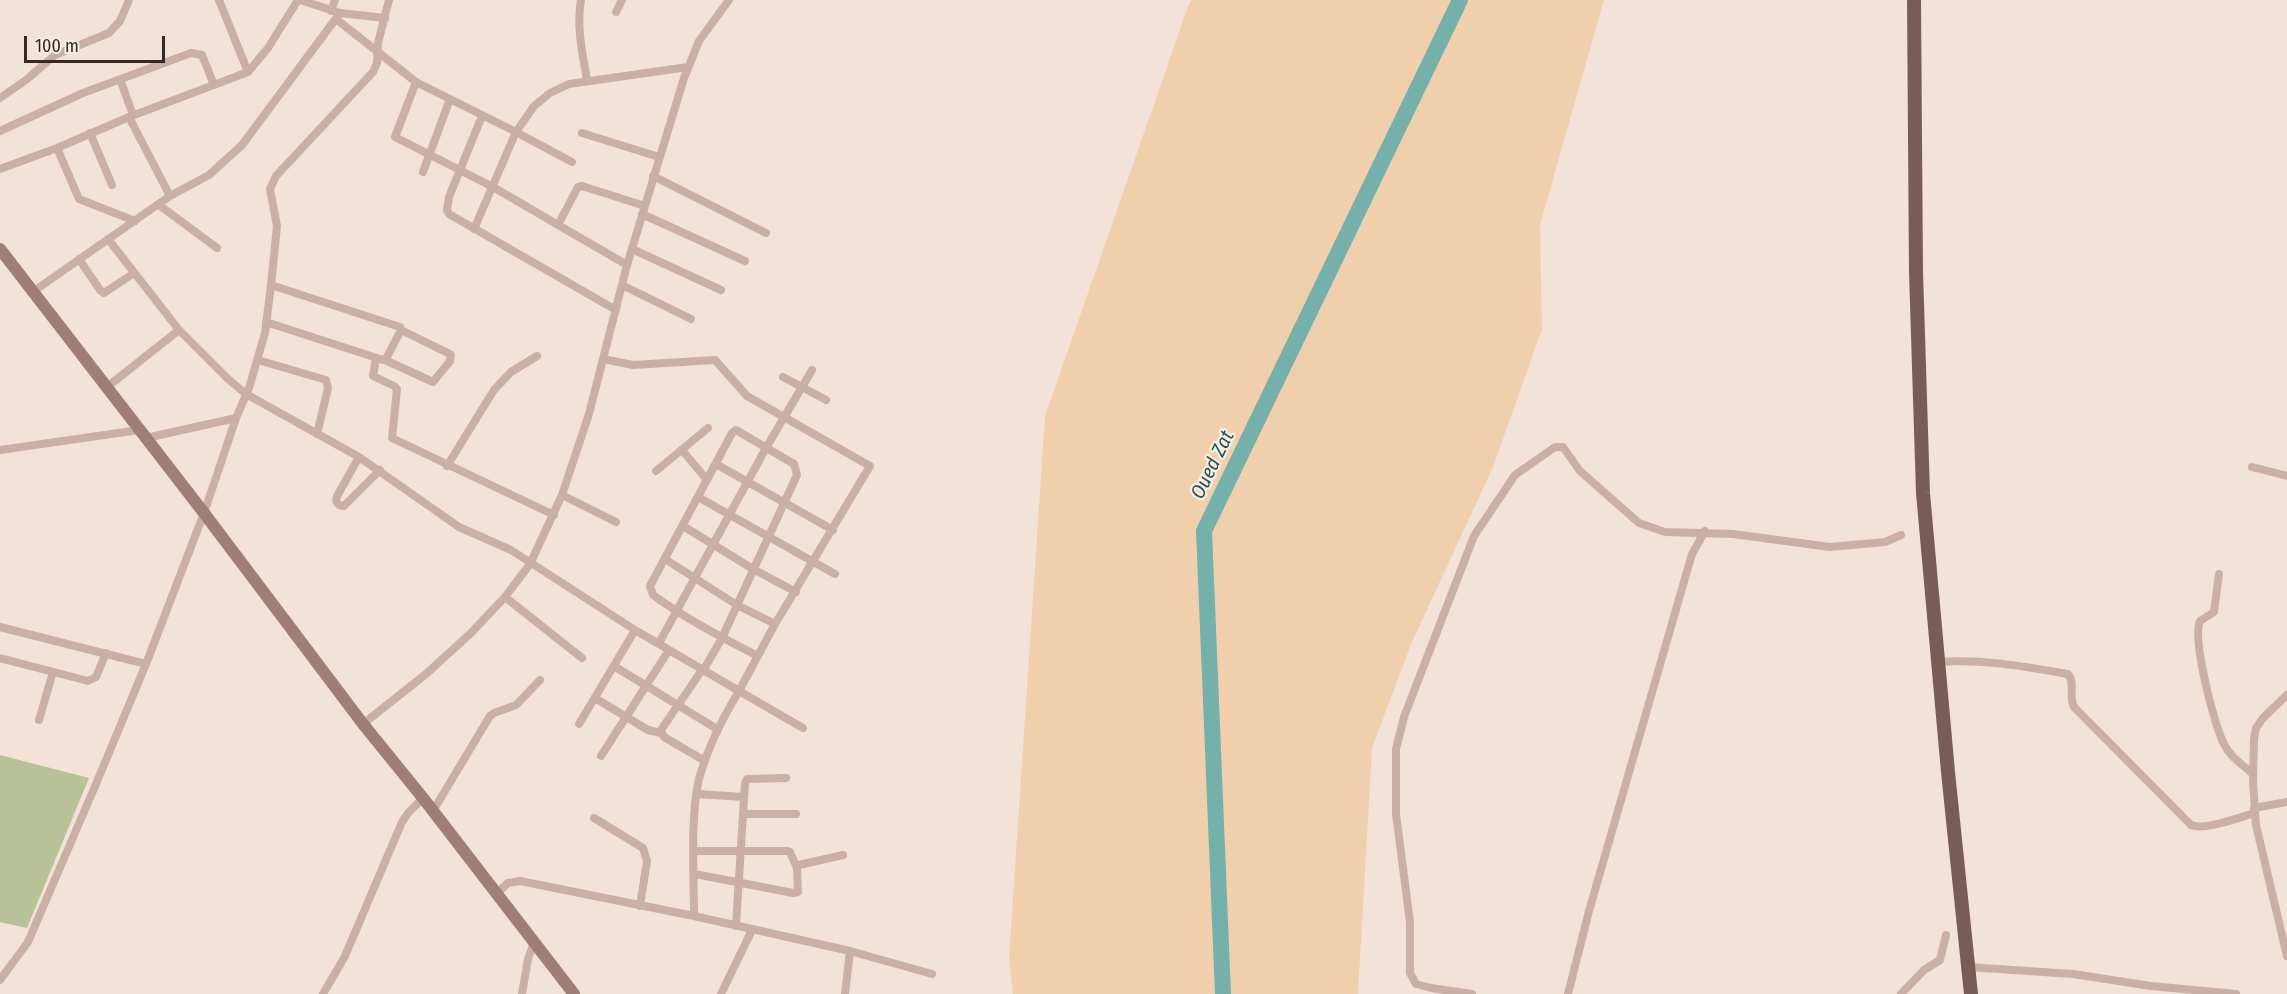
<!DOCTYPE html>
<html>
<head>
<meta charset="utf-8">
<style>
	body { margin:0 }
	#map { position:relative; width:2287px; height:994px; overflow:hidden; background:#f2e2d8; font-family:"Fira Sans Condensed",sans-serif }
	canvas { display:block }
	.scale { position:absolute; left:24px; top:36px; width:141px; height:27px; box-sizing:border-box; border:3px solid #352926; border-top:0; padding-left:8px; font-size:18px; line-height:21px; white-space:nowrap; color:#352926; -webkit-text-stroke:4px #faede4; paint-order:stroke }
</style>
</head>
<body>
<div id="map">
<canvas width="2287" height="994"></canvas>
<div class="scale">100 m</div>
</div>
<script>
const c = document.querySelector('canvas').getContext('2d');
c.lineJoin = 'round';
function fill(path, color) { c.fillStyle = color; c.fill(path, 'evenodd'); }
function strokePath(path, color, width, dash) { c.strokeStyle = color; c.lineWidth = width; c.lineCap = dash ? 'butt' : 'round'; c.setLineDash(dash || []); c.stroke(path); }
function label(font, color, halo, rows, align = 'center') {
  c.font = font + ' "Fira Sans Condensed",sans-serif'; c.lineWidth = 4.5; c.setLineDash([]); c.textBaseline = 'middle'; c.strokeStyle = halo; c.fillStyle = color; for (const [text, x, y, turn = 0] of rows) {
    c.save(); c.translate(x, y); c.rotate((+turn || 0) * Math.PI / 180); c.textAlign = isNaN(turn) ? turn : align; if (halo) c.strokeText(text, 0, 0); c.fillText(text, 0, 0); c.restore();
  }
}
const green = new Path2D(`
	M 0,755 L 89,778 L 27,928 L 0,922 Z`);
const sand = new Path2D(`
	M 1192,0 L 1604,0 L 1540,225 L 1542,329 L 1493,467 L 1412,642 L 1372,748 L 1358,994 L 1013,994 L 1009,959 L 1045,416 L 1189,4 Z`);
const river = new Path2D(`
	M 1223,994 L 1204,531 L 1460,0`);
const street = new Path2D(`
	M 219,0 L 248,72
	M 300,0 L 340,13 L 385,18
	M 581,0 C 576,27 583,55 587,81
	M 331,11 L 335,0
	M 616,12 L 622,0
	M 336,19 L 416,82 L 516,132 L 534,106 L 550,93 L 569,84 L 688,67
	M 120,79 L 133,115
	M 416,82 L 395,137 L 493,187 L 627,265
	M 0,98 L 26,80 L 55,55 L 109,33 L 120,21 L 129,0
	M 482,116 L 449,197 L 447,210 L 449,214 L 616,310
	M 129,117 L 170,196
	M 0,131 L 83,93 L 191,53 L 202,55 L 214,85
	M 90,133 L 112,185
	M 582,133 L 659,157
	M 57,148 L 79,199 L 135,221
	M 0,169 L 57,148 L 129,117 L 248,72 L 268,48 L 298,0
	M 423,172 L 450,99
	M 653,176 L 766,233
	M 159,205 L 217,248
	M 642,214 L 745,261
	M 558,225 L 578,187 L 582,186 L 645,206
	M 474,229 L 516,132 L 572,162
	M 108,239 L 179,330 L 228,379 L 246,394 L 359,457 L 459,527 L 511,550 L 635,630 L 739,691 C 722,719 708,746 699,779 C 690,816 694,877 694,916
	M 632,249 L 721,290
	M 79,259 L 100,290 L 104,293 L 134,273
	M 622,285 L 691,319
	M 34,291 L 170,196 L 209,175 L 242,145 L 340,13
	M 266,322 L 383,360 L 387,357 L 401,330 L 400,327 L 271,285
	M 376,358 L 373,376 L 394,386 L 397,389 L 392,438 L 554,515
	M 603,359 L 633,365 L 715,360 L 747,396 L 870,466 L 775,624 L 739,691 L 803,728
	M 258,360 L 326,380 L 328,388 L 317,434
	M 385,360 L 433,382 L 450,361 L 451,355 L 448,353 L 401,330
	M 783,377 L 826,400
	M 107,387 L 179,330
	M 146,438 L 236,418
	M 0,450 L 139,430
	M 682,450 L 707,480
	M 359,457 L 337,496 L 336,501 L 339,505 L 344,506 L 380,470
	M 716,464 L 833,530
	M 447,466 L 494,390 L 511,372 L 537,356
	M 2252,467 L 2287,476
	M 656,471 L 708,428
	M 562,495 L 616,522
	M 698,497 L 835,574
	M 683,526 L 753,569 L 796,592
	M 665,559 L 737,605 L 775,624
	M 2219,574 L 2214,612 L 2200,621 C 2192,639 2214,725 2224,744 C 2230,757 2243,765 2253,774
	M 505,597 L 582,658
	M 0,627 L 146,664
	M 659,643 L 766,448 L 812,370
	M 0,658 L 88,681 L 96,677 L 106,653
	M 1937,662 C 1984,659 2022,666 2068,674 C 2076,683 2068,696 2074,707 L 2191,825 C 2204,831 2240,817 2255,813
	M 614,666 L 717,729
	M 702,670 L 661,730 L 664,737 L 705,761
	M 703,671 L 722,638 L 797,475 L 794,464 L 736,430 L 732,433 L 650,586 L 653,595 C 686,619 722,638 758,656
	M 2287,695 L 2263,718 L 2256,728 L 2254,739 L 2253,782 L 2256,825 L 2287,956
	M 595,698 L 648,730 L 661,733
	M 39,720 L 53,672
	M 363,724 L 426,674 L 471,633 L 505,597 L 530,564 L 562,495 L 589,414 L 627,265 L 684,78 L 699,41 L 729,0
	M 579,724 L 635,630
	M 601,756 L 669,650
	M 697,794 L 744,797
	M 2254,808 L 2287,802
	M 433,811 L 490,716 L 494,713 L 516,705 L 540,680
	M 743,814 L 796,814
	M 594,818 L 643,848 L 647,861 L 640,906
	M 695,851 L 787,851 L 790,852 L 797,868
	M 695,874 L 793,893 L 798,892 L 797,868 L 799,865 L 843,855
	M 496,894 L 508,883 L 520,881 L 694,916 L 850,951 L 845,994
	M 736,926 L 745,783 L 747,779 L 786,778
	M 850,951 L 932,974
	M 1968,967 L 2073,974 L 2151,986 L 2236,994
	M 0,980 L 28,942 L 96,784 L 146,664 L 204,513 L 236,418 L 249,388 L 265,333 L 271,285 L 277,226 L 270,189 L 276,176 L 373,72 L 377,63 L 378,43 L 389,0
	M 323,994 L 345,956 L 402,822 L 409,812 L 423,798
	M 522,994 L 528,959 L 534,943
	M 721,994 L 752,930
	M 1472,994 L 1431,988 L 1416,984 L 1410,973 L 1410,922 L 1396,814 L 1396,749 L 1404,717 L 1474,536 L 1515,475 L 1555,447 L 1563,447 L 1580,471 L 1639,523 L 1665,532 L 1733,534 L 1830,547 L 1885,542 L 1901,535
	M 1568,994 L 1589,911 L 1692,554 L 1705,531
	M 1901,994 L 1924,970 L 1940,960 L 1946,935`);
const secondary = new Path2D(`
	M 0,249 L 204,513 L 363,724 L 423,798 L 574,994`);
const primary = new Path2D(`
	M 1914,0 L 1916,272 L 1923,493 L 1948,772 L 1971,994`);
const waterNames = [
	["Oued Zat",1213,465,-64]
];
fill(green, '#b9c198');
fill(sand, '#f0d0ac');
strokePath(river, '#76b0ab', 16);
strokePath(street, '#cab0a4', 8);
strokePath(secondary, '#9e7f75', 12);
strokePath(primary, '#785d56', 14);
label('italic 20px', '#1a5854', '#faede4', waterNames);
</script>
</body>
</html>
